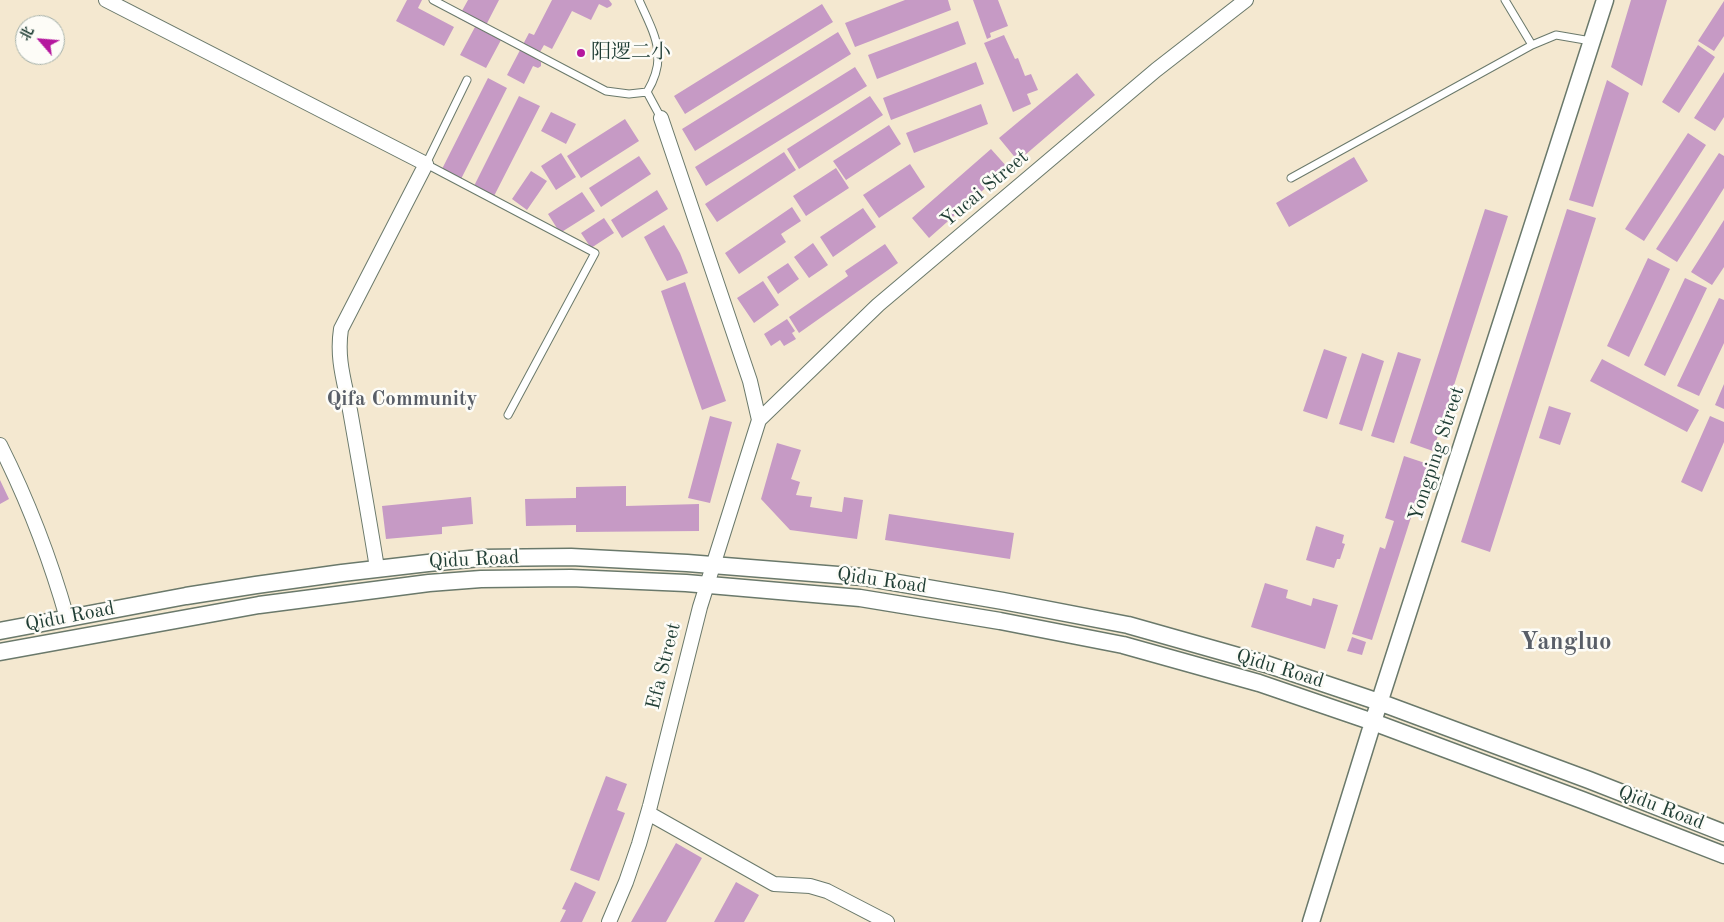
<!DOCTYPE html>
<html>
<head>
<meta charset="utf-8">
<style>
  body { margin:0 }
  #map { position:relative; width:1724px; height:922px; overflow:hidden; background:#f4e8d0; font-family:"Old Standard TT","Noto Serif SC",serif }
  canvas { display:block }
  .north { position:absolute; left:15px; top:15px; width:50px; height:50px; box-sizing:border-box; background:#fdfcf7; border:1px solid #a4b0a9; border-radius:50%; rotate:297deg; font-size:14px; font-weight:700; line-height:20px; text-align:center; color:#1f3d34 }
  .north::after { content:''; display:block; margin:auto; width:18px; height:22px; background:#b5179e; clip-path:polygon(50% 0,100% 100%,50% 72%,0 100%) }
</style>
</head>
<body>
<div id="map">
<canvas width="1724" height="922"></canvas>
<div class="north">北</div>
</div>
<script>
const ctx = document.querySelector('canvas').getContext('2d');
ctx.lineJoin = 'round';
function fill(path, color) { ctx.fillStyle = color; ctx.fill(path, 'evenodd'); }
function strokePath(path, color, width, dash) { ctx.strokeStyle = color; ctx.lineWidth = width; ctx.lineCap = dash ? 'butt' : 'round'; ctx.setLineDash(dash || []); ctx.stroke(path); }
function write(font, color, halo, rows, align = 'center') {
  ctx.font = font + ' "Old Standard TT","Noto Serif SC",serif'; ctx.lineWidth = 5; ctx.setLineDash([]); ctx.textBaseline = 'middle'; ctx.strokeStyle = halo; ctx.fillStyle = color; for (const [text, x, y, turn = 0] of rows) {
    ctx.save(); ctx.translate(x, y); ctx.rotate((+turn || 0) * Math.PI / 180); ctx.textAlign = isNaN(turn) ? turn : align; if (halo) ctx.strokeText(text, 0, 0); ctx.fillText(text, 0, 0); ctx.restore();
  }
}
fill(new Path2D(`
  M 407,0 L 422,0 L 418,8 L 454,27 L 444,46 L 396,21 Z
  M 468,0 L 499,0 L 483,31 L 501,40 L 486,68 L 460,55 L 475,27 L 458,18 Z
  M 552,0 L 609,0 L 612,4 L 611,6 L 607,8 L 599,4 L 591,20 L 572,11 L 552,49 L 544,45 L 536,59 L 541,62 L 541,66 L 538,68 L 533,66 L 524,84 L 507,75 L 529,33 L 534,35 Z
  M 905,0 L 948,0 L 951,10 L 855,47 L 845,23 Z
  M 973,0 L 998,0 L 1008,26 L 990,33 L 991,37 L 987,39 Z
  M 1631,0 L 1667,0 L 1642,86 L 1611,67 Z
  M 1724,1 L 1724,36 L 1714,51 L 1698,41 Z
  M 822,4 L 833,22 L 685,114 L 674,96 Z
  M 958,21 L 966,44 L 877,79 L 868,55 Z
  M 838,32 L 851,54 L 695,151 L 682,129 Z
  M 1004,35 L 1015,59 L 1018,58 L 1025,76 L 1031,74 L 1038,90 L 1027,94 L 1031,104 L 1013,112 L 984,43 Z
  M 1698,45 L 1715,57 L 1679,113 L 1662,102 Z
  M 976,62 L 984,84 L 891,120 L 883,98 Z
  M 855,67 L 867,86 L 706,186 L 695,167 Z
  M 1724,72 L 1724,117 L 1715,131 L 1694,118 Z
  M 1077,73 L 1095,95 L 1018,161 L 999,138 Z
  M 488,78 L 507,88 L 461,179 L 442,169 Z
  M 1607,80 L 1629,93 L 1593,207 L 1569,200 Z
  M 519,96 L 540,106 L 494,196 L 474,186 Z
  M 870,96 L 883,115 L 799,169 L 787,149 Z
  M 981,104 L 988,124 L 914,153 L 906,133 Z
  M 551,112 L 576,124 L 566,144 L 541,131 Z
  M 625,119 L 639,141 L 581,178 L 567,156 Z
  M 889,125 L 901,144 L 846,180 L 833,161 Z
  M 1688,133 L 1706,145 L 1644,241 L 1625,229 Z
  M 991,149 L 1008,168 L 929,238 L 912,218 Z
  M 784,152 L 796,170 L 717,222 L 705,204 Z
  M 561,153 L 576,177 L 556,190 L 541,166 Z
  M 1719,153 L 1724,156 L 1724,188 L 1677,262 L 1656,249 Z
  M 639,156 L 651,174 L 601,207 L 589,188 Z
  M 1354,157 L 1368,181 L 1289,227 L 1276,203 Z
  M 910,164 L 925,187 L 879,218 L 863,195 Z
  M 836,168 L 849,188 L 806,216 L 793,196 Z
  M 531,171 L 547,181 L 527,210 L 512,199 Z
  M 657,190 L 668,209 L 622,238 L 611,220 Z
  M 582,192 L 595,211 L 560,233 L 548,214 Z
  M 792,207 L 801,221 L 781,234 L 786,242 L 739,274 L 725,253 Z
  M 863,208 L 876,227 L 833,257 L 820,237 Z
  M 1485,209 L 1508,216 L 1433,451 L 1410,443 Z
  M 1567,209 L 1596,218 L 1490,552 L 1461,542 Z
  M 604,218 L 614,233 L 591,248 L 581,233 Z
  M 1724,220 L 1724,267 L 1712,285 L 1691,272 Z
  M 664,225 L 680,253 L 688,273 L 667,281 L 644,237 Z
  M 813,243 L 828,265 L 809,278 L 794,257 Z
  M 885,244 L 898,263 L 799,333 L 789,317 L 848,276 L 845,271 Z
  M 1648,258 L 1670,269 L 1629,357 L 1607,346 Z
  M 788,263 L 799,279 L 778,294 L 767,277 Z
  M 1685,278 L 1707,288 L 1665,376 L 1644,365 Z
  M 763,281 L 779,305 L 754,323 L 737,298 Z
  M 685,282 L 726,401 L 702,410 L 661,291 Z
  M 1719,298 L 1724,300 L 1724,343 L 1699,396 L 1677,386 Z
  M 787,319 L 795,331 L 792,333 L 796,339 L 784,346 L 780,340 L 771,346 L 764,334 Z
  M 1324,349 L 1347,357 L 1327,419 L 1303,411 Z
  M 1398,352 L 1421,359 L 1394,443 L 1371,436 Z
  M 1362,353 L 1384,361 L 1362,431 L 1339,424 Z
  M 1602,359 L 1699,410 L 1687,432 L 1590,381 Z
  M 1724,384 L 1724,409 L 1715,405 Z
  M 1549,406 L 1571,413 L 1560,445 L 1539,438 Z
  M 710,416 L 732,422 L 710,503 L 688,498 Z
  M 1710,416 L 1724,422 L 1724,442 L 1702,492 L 1681,482 Z
  M 777,443 L 801,450 L 791,479 L 800,482 L 796,495 L 812,497 L 810,507 L 842,512 L 844,497 L 863,500 L 857,539 L 790,530 L 761,499 Z
  M 1404,456 L 1428,464 L 1372,640 L 1352,634 L 1380,547 L 1385,549 L 1394,521 L 1385,518 Z
  M 0,480 L 9,499 L 0,504 Z
  M 626,486 L 626,506 L 699,504 L 699,531 L 576,532 L 576,525 L 526,526 L 525,499 L 576,498 L 576,487 Z
  M 471,497 L 473,524 L 442,527 L 442,534 L 386,539 L 382,506 Z
  M 889,514 L 1014,533 L 1010,559 L 885,540 Z
  M 1316,526 L 1344,535 L 1342,543 L 1345,544 L 1340,559 L 1337,559 L 1334,568 L 1306,560 Z
  M 1265,583 L 1288,590 L 1286,598 L 1311,606 L 1313,598 L 1338,605 L 1325,649 L 1251,627 Z
  M 1352,637 L 1366,642 L 1362,655 L 1347,651 Z
  M 606,776 L 627,784 L 617,810 L 625,813 L 599,881 L 570,870 Z
  M 676,843 L 702,858 L 666,922 L 631,922 Z
  M 575,882 L 596,892 L 582,922 L 560,922 L 566,910 L 562,909 Z
  M 736,882 L 759,895 L 744,922 L 714,922 Z`), '#c69ac5');
const service = new Path2D(`
  M 433,0 L 606,91 L 629,94 L 647,92 C 669,56 654,34 639,0
  M 1505,0 L 1532,45
  M 467,80 L 426,164 L 595,253 L 508,415
  M 647,92 L 661,118
  M 1291,178 L 1532,45 L 1556,35 L 1591,41`);
const minor = new Path2D(`
  M 106,0 L 426,164 L 341,329 C 336,361 346,386 351,416 C 360,467 369,518 377,568
  M 661,118 L 750,381 L 759,420
  M 0,445 C 28,501 50,558 67,618
  M 648,813 L 774,884 L 810,886 L 827,891 L 887,922
  M 609,922 L 626,882 L 639,844 L 650,806 L 700,607 L 759,420 L 878,305 L 1156,70 L 1246,0`);
const tertiary = new Path2D(`
  M 0,631 L 186,596 L 256,585 L 342,573 L 428,563 L 480,558 L 571,557 L 687,563 L 863,577 L 1003,601 L 1128,625 L 1266,664 L 1379,702 L 1589,780 L 1724,833
  M 0,652 L 259,605 L 429,583 L 481,579 L 571,578 L 686,583 L 860,598 L 1000,621 L 1123,645 L 1259,683 L 1373,722 L 1582,800 L 1724,855
  M 1311,922 L 1373,722 L 1605,0`);
strokePath(service, '#6a796b', 9);
strokePath(minor, '#6a796b', 16);
strokePath(tertiary, '#6a796b', 19);
strokePath(service, '#fff', 7);
strokePath(minor, '#fff', 14);
strokePath(tertiary, '#fff', 16);
for (const [x, y, r, color] of [
  [581,53,5,"#b5179e"]
]) { const dot = new Path2D(); dot.arc(x, y, r, 0, 2 * Math.PI); ctx.fillStyle = color; ctx.fill(dot); strokePath(dot, '#fdfcf7', 2); }
write('20px', '#1f3d34', '#fdfcf7', [
  ["阳逻二小",591,53]
], 'left');
write('20px', '#1f3d34', '#fdfcf7', [
  ["Yucai Street",985,189,-40],
  ["Yongping Street",1437,454,-72],
  ["Qidu Road",474,560,-3],
  ["Qidu Road",882,581,8],
  ["Qidu Road",70,617,-11],
  ["Efa Street",664,666,-76],
  ["Qidu Road",1280,669,17],
  ["Qidu Road",1661,808,21]
]);
write('bold 21px', '#595e67', '#fdfcf7', [
  ["Qifa Community",402,399]
]);
write('bold 25px', '#595e67', '#fdfcf7', [
  ["Yangluo",1566,642]
]);
</script>
</body>
</html>
